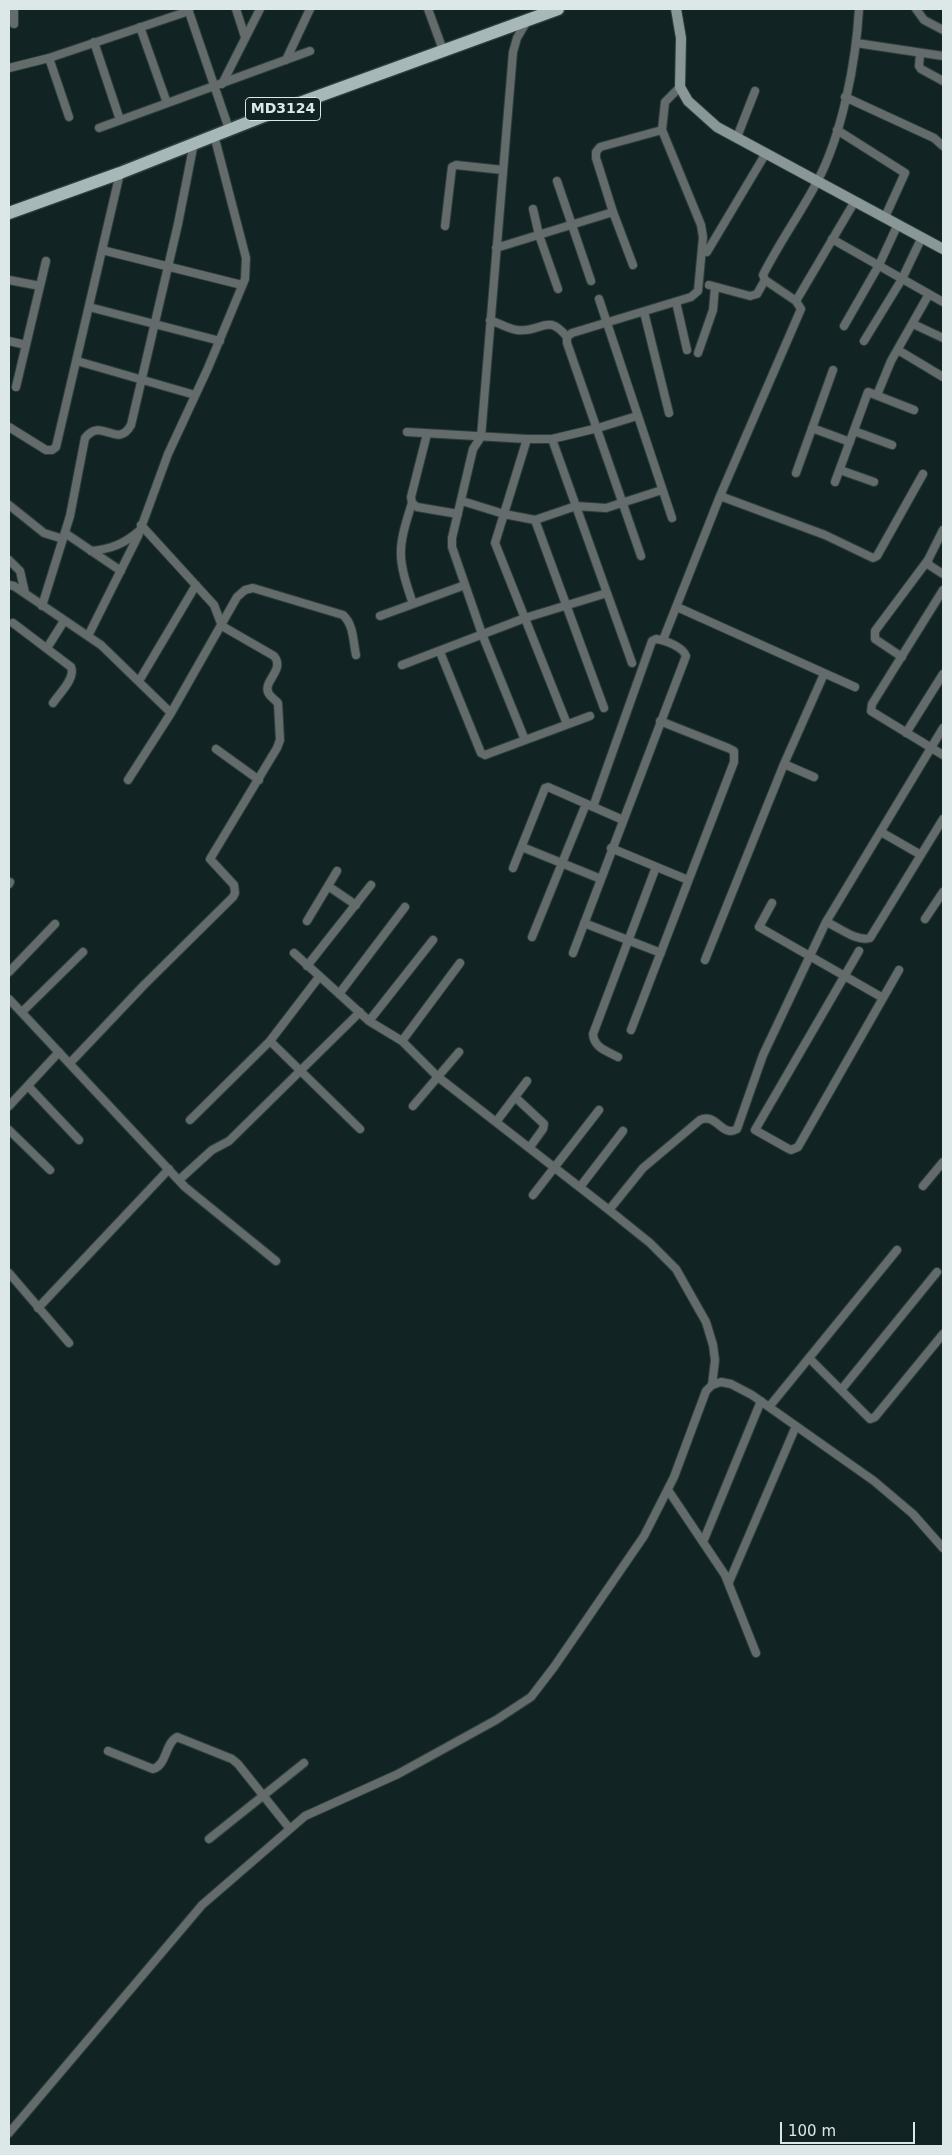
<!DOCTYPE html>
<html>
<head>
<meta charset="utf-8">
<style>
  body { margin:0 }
  #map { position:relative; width:952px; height:2155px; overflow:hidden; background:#112423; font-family:"DejaVu Sans",sans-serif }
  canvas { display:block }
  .frame { position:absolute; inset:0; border:10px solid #dce8e7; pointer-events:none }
  .scale { position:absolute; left:780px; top:2122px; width:135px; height:22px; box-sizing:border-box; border:2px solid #dce8e7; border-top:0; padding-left:6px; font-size:15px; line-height:18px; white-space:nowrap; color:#dce8e7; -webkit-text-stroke:4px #112423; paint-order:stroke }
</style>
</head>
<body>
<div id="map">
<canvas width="952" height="2155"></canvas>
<div class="frame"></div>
<div class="scale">100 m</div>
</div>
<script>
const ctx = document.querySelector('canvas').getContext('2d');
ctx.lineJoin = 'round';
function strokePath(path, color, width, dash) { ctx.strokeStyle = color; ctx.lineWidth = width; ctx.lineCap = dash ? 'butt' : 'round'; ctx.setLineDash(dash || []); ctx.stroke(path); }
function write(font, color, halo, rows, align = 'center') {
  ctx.font = font + ' "DejaVu Sans",sans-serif'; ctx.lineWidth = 4; ctx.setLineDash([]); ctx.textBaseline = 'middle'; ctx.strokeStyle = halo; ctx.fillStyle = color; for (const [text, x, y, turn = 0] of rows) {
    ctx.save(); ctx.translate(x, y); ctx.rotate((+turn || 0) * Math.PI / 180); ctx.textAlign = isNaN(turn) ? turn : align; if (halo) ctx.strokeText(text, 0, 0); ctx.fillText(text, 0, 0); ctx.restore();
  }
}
const street = new Path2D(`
  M 188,9 L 229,129
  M 236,9 L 245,37
  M 428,9 L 443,50
  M 916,9 L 924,20 L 943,30
  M 14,24 L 14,9
  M 140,27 L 167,103
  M 94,42 L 120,120
  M 856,43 L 943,56
  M 920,54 L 919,66 L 921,69 L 943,81
  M 49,58 L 69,117
  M 286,60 L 310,9
  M 9,68 L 49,58 L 189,11
  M 222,84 L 260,9
  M 845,97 L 934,138 L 943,146
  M 99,128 L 310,51
  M 837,130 L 905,173 L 885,217
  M 737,137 L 755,91
  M 557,181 L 591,281
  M 533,209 L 539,235 L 558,289
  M 445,226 L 452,167 L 456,165 L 503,170
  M 832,239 L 943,302
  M 496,248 L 613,212
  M 102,250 L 242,285
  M 707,252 L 766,153
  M 633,265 L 613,212 L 596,158 L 596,152 L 600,147 L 662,130
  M 9,280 L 40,286
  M 709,285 L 750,296 L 757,294 L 765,280
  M 599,299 L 672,518
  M 796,301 L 855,201
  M 676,302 L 687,350
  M 89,307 L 220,341
  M 644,312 L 669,413
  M 490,320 C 499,323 508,329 517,330 C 542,333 547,312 567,337
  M 913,324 L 943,338
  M 844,326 L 879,265 L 898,224
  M 9,341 L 26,345
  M 864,341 L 902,279 L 922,237
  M 898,350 L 943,377
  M 698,353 L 713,310 L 715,287
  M 77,361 L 195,395
  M 16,387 L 46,261
  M 877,395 L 891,361 L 929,294
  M 9,427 L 46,450 L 52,450 L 56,447 L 120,173
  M 812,428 L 850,442
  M 854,431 L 892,445
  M 407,432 L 527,439 L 552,439 L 598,428 L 637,416
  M 427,434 L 411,497 L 412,503 L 417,507 L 458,514
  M 527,439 L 495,543 L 567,724
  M 552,439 L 632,663
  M 840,470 L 874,482
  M 796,473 L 833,370
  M 835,482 L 868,392 L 914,410
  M 720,496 L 825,535 L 873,558 L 877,556 L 923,474
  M 462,501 L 504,514 L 535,520 L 604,708
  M 412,503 C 397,550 397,557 413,604
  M 9,505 L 44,533 L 63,539
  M 535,520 L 576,506 L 606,508 L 662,490
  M 943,530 L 928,560 L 929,565 L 943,574
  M 65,533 L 121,571
  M 91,551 C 111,549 124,544 139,531
  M 641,556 L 567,343 L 567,337 L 572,333 L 691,297 L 698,291 L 703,237 L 701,225 L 662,130 L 665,102 L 680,87
  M 9,560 L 20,571 L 25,593
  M 9,585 L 14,586 L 101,645 L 171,713
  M 943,590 L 872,704 L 871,711 L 943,755
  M 42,606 L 70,516 L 85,438 C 102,416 117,450 131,425 L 178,224 L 194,143
  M 677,607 L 855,687
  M 380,616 L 465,585
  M 13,623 L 71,667 C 76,678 59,694 53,703
  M 88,636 L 138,536 L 168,454 L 208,368 L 245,279 L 246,258 L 214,135
  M 663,640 L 720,496 L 801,309 L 796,301 L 765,280 L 763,275 C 779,243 800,214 817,182 C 842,135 856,62 859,9
  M 47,648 L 64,621
  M 440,652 L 481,753 L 485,755 L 590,716
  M 902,657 L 875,639 L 875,631 L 928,560
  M 402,665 L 525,618 L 607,593
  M 139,681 L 196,585
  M 906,733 L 943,674
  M 525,740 L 482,634 L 452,547 L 452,538 L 473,449 L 481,437 L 513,52 L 517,38 L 527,21
  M 216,749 L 259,780
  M 784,764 L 814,777
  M 128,780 L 171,713 L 237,597 L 245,590 L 253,588 L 343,615 C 354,625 353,642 356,655
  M 881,832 L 921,855
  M 522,847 L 601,879
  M 611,848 L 688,880
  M 513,868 L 545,788 L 548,787 L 623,820
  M 9,884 L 10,882
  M 328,886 L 356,905
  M 772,903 L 759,927 L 883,998
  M 925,919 L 943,892
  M 307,921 L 337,871
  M 826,922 C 839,927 856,942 870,938 L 943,819
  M 584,923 L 661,953
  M 532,937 L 586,804
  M 859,951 L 755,1130 L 787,1148 L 791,1150 L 798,1147 L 899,970
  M 294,953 L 369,1021 L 402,1041 L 438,1077 L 609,1210 L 650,1243 L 676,1269 L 706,1322 L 713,1345 L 715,1360 L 712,1385
  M 573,953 L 686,656 C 683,647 665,640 656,639 L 652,641 L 593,807
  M 705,960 L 784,764 L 824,674
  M 307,966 L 371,885
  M 9,972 L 55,924
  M 339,994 L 405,907
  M 9,999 L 185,1187 L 276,1261
  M 22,1012 L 83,952
  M 369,1021 L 433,940
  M 631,1030 L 734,762 L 734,751 L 728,748 L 660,721
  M 270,1041 L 360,1129
  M 402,1041 L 460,963
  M 618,1057 C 607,1051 594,1048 593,1034 L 656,867
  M 70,1063 L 144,985 L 233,897 L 235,893 L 234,885 L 210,859 L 277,748 L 280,740 L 278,703 C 275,700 271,697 269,694 C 261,682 286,670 274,656 L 222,626 L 214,605 L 141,525
  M 28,1086 L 79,1140
  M 515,1097 L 544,1124 L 543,1129 L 530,1147
  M 9,1106 L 59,1052
  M 413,1106 L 459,1052
  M 190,1120 L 270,1041 L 319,977
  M 496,1122 L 527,1081
  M 9,1130 L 50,1170
  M 179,1180 L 212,1150 L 229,1141 L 360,1012
  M 923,1186 L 943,1162
  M 580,1187 L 623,1131
  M 533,1195 L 599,1110
  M 609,1210 L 643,1168 L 700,1120 C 716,1112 722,1138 737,1129 L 763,1055 L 826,922 L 943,728
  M 9,1273 L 69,1343
  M 38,1308 L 169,1169
  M 809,1358 L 870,1419 L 875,1417 L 943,1334
  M 841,1390 L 937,1272
  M 769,1407 L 897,1250
  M 668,1490 L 725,1575 L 756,1653
  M 703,1542 L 761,1401
  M 729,1582 L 796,1426
  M 108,1751 L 153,1769 C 167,1765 165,1743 177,1737 L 232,1759 L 238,1764 L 290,1829
  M 209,1839 L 304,1763
  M 9,2133 L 202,1905 L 305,1816 L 398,1774 L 496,1720 L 531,1697 L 554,1667 L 644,1536 L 674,1477 L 706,1391 L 712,1385 L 721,1382 L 731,1384 L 752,1395 L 874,1481 L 913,1514 L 943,1548`);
const secondary = new Path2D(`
  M 676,9 L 681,38 L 680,87 L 688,101 L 717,127 L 943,249`);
const primary = new Path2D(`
  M 9,213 L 120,173 L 264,116 L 558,9`);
strokePath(street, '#2d3f3e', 10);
strokePath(secondary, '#2d3f3e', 12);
strokePath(primary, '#2d3f3e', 15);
strokePath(street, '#636c6b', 8);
strokePath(secondary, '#899896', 10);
strokePath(primary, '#a6b9b8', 12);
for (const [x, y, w] of [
  [283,109,75]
]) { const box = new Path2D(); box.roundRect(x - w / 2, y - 11.5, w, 23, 4); ctx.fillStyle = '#112423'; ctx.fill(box); strokePath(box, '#dce8e7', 1); }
write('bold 14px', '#dce8e7', null, [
  ["MD3124",283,109]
]);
</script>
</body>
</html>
